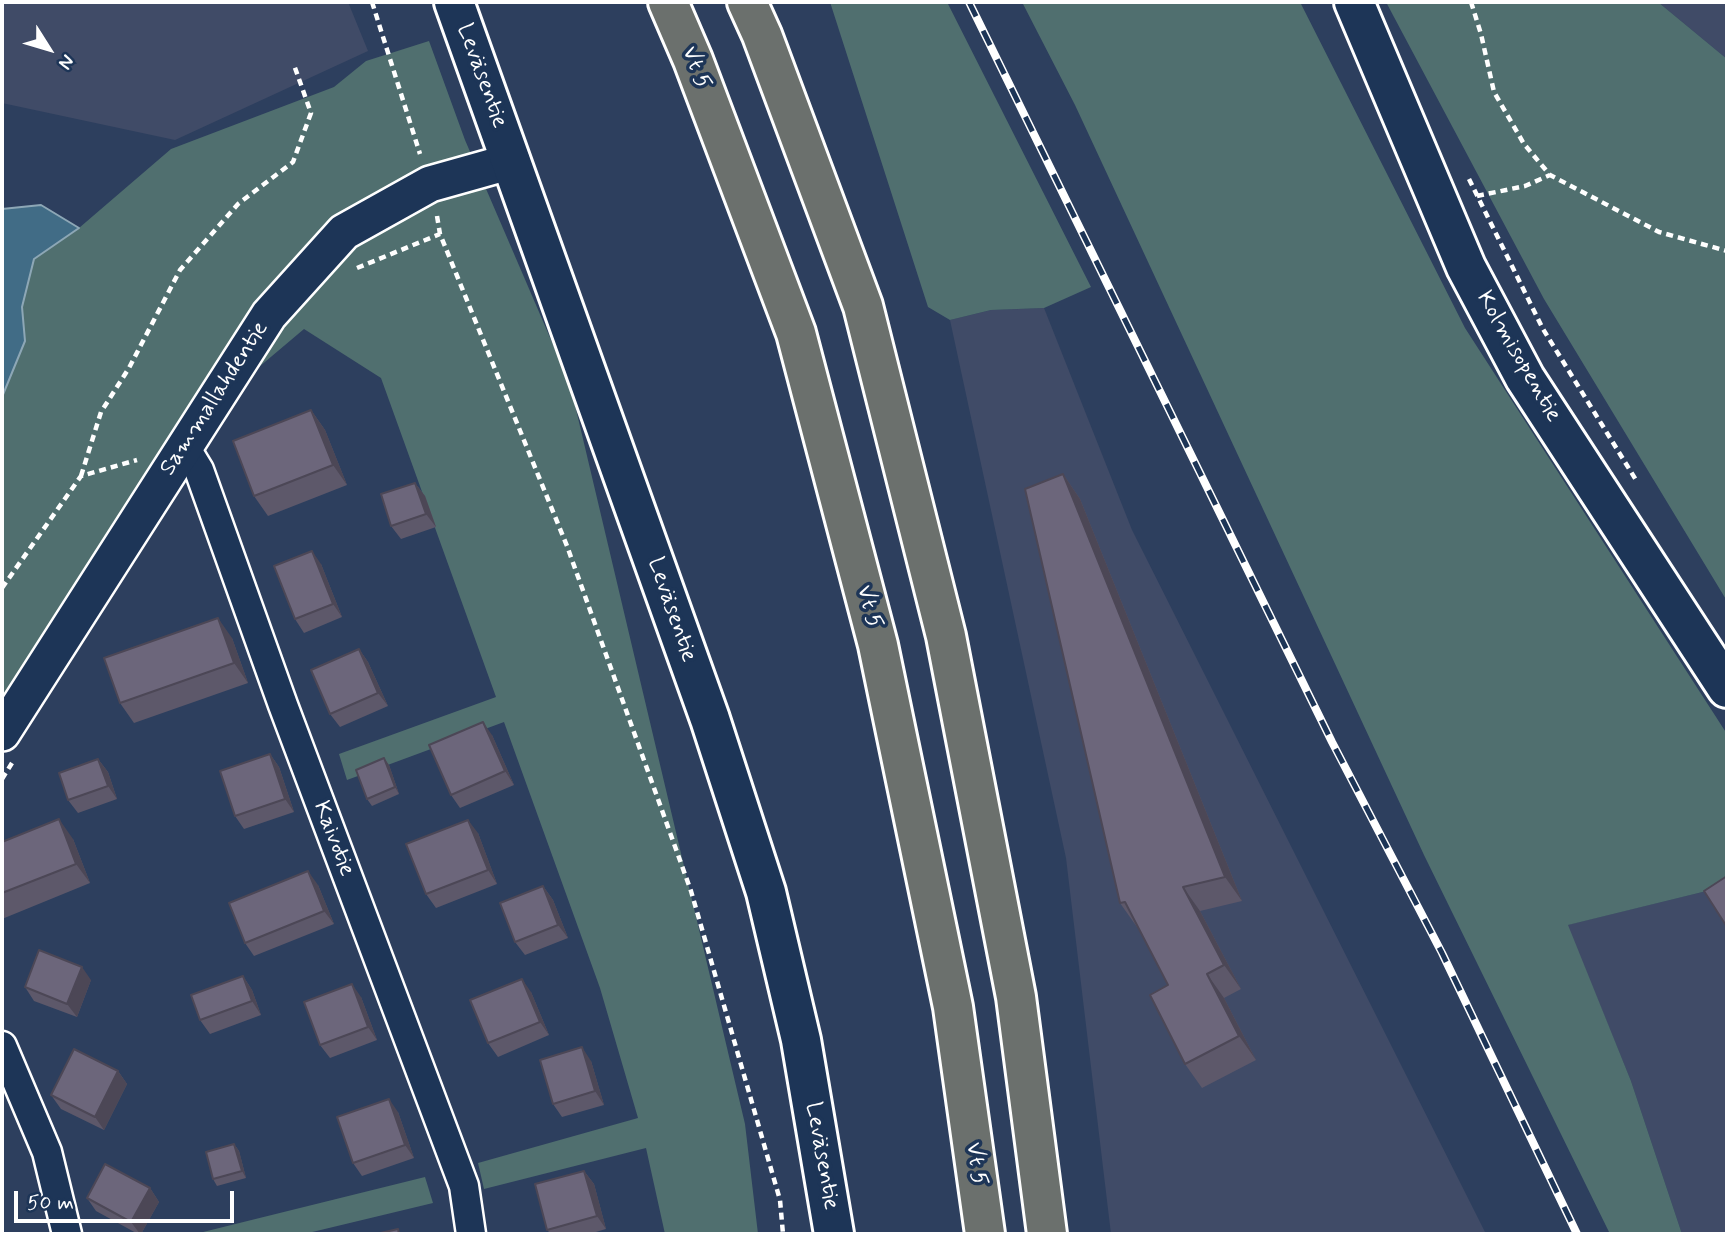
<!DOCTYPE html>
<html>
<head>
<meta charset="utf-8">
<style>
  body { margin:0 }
  #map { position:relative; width:1729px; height:1236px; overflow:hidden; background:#2d3f5e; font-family:Mynerve,sans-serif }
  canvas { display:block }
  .frame { position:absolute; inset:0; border:4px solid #fff; pointer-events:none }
  .north { position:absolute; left:14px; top:14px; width:70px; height:70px; -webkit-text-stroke:5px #1d3557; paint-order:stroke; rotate:127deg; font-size:19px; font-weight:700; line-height:28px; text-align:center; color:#fff }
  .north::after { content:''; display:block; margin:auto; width:24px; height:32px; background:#fff; clip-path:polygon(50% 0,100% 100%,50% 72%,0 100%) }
  .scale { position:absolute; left:14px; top:1191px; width:220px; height:32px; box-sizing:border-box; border:4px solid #fff; border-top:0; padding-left:9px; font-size:21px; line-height:24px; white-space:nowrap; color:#fff; -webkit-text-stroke:5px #1d3557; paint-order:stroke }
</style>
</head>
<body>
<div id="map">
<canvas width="1729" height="1236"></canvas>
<div class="frame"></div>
<div class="north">N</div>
<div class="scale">50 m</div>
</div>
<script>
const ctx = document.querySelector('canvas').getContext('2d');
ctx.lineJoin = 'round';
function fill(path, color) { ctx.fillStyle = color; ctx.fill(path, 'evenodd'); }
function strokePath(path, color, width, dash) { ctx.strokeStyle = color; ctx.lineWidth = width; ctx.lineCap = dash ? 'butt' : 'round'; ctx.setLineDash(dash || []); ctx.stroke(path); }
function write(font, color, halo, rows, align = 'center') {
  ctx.font = font + ' Mynerve,sans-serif'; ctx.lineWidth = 7; ctx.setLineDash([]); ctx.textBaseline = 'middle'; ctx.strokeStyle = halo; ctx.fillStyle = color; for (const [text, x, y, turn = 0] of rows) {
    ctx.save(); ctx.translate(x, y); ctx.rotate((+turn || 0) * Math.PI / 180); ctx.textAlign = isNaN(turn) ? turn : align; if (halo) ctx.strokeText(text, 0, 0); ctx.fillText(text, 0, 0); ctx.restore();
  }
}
fill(new Path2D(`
  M 2,2 L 348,2 L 368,51 L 175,140 L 2,103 Z
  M 1658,2 L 1727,2 L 1727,59 Z
  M 1044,308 L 1132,530 L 1486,1234 L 1111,1234 L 1066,858 L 950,320 L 991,310 Z
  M 1727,886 L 1727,1234 L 1682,1234 L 1631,1081 L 1567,925 Z`), '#404b67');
fill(new Path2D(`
  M 830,2 L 947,2 L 1091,287 L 1044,308 L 991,310 L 950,320 L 928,307 Z
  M 1022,2 L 1300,2 L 1465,328 L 1727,734 L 1727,886 L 1568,925 L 1631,1081 L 1682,1234 L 1610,1234 L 1424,855 L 1075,105 Z
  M 1386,2 L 1658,2 L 1727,59 L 1727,601 L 1544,299 Z
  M 429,41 L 465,140 L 570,384 L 745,1124 L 758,1234 L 665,1234 L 646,1148 L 484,1189 L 478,1163 L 638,1118 L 600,988 L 504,722 L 347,780 L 339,754 L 496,697 L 381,378 L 304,329 L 169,443 L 2,715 L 2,397 L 25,341 L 22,307 L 34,259 L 79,228 L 171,149 L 334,87 L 366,61 Z
  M 425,1177 L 433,1203 L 304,1234 L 195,1234 Z`), '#506f6f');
const water = new Path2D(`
  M 41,205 L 79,228 L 34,259 L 22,307 L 25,341 L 2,397 L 2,209 Z`);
fill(water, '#416c86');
strokePath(water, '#8da7b6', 2);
const minor = new Path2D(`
  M 185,447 L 199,470 L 283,705 L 464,1186 L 471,1234
  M 2,1046 L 47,1152 L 67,1234`);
const tertiary = new Path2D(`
  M 2,733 L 269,315 L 344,232 L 430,184 L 512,161`);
const secondary = new Path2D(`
  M 454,2 L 710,719 L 766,892 L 801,1040 L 834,1234
  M 1354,2 L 1466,267 L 1525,378 L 1727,688`);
const motorway = new Path2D(`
  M 668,2 L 693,60 L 796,333 L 878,645 L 953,1007 L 985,1234
  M 747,2 L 762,35 L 863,306 L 946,636 L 1016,997 L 1047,1234`);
strokePath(minor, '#fff', 33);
strokePath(tertiary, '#fff', 40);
strokePath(secondary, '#fff', 44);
strokePath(motorway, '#fff', 44);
strokePath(new Path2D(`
  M 372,2 L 420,154
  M 1471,2 L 1481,34 L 1494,92 L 1524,144 L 1550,175 L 1659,232 L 1727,251
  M 1469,179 L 1543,329 L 1636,480
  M 1477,196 L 1525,186 L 1550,175
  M 437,216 L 440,234 L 567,546 L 691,891 L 780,1200 L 783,1234
  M 357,268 L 440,234
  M 81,476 L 101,412 L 129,368 L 180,270 L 238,204 L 293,162 L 311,113 L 294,65
  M 2,588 L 81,476 L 137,460
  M 2,779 L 12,763`), '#fff', 4.5, [7, 5]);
strokePath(minor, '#1d3557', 28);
strokePath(tertiary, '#1d3557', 35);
strokePath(secondary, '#1d3557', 38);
strokePath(motorway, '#6b706d', 38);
const rail = new Path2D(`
  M 969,2 L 1332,742 L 1442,953 L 1577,1234`);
strokePath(rail, '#fff', 8);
strokePath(rail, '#1d3557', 5, [16]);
fill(new Path2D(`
  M 311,410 L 325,430 L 347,485 L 268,516 L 254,496 Z
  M 1063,474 L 1080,499 L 1242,901 L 1200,911 L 1241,989 L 1224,998 L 1256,1060 L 1202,1088 L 1185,1064 L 1168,985 L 1138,927 L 1137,927 L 1120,903 Z
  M 415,483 L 425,496 L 436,527 L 401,539 L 391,526 Z
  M 321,564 L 342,617 L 304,633 L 295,619 Z
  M 232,638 L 248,683 L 134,723 L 120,703 Z
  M 359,649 L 368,662 L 388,706 L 340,727 L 330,714 Z
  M 492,735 L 514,785 L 460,808 L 451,795 Z
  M 270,754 L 279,767 L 294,812 L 244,829 L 235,816 Z
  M 384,758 L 389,765 L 399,794 L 372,806 L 367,799 Z
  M 98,759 L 108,772 L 117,799 L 78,813 L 68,800 Z
  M 478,833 L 497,884 L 436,908 L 426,894 Z
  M 73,839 L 90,883 L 2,919 L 2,842 Z
  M 318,885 L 334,924 L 254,956 L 245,943 Z
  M 543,886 L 553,900 L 568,938 L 525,955 L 515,942 Z
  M 243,976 L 252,990 L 261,1015 L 210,1034 L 200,1020 Z
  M 91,980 L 77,1017 L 34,1001 L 25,987 Z
  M 531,992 L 549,1035 L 498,1057 L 488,1043 Z
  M 361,997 L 377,1040 L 330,1058 L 320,1045 Z
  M 591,1061 L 604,1105 L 562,1117 L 553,1104 Z
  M 118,1071 L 127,1084 L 104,1130 L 61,1109 L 51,1095 Z
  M 398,1112 L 414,1158 L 362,1176 L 353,1163 Z
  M 234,1144 L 239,1151 L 246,1178 L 217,1186 L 213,1179 Z
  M 584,1171 L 594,1184 L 606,1229 L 589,1234 L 551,1234 L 547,1230 Z
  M 150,1188 L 159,1202 L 141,1234 L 138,1234 L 96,1211 L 87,1198 Z`), '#5d586a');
fill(new Path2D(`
  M 311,410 L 325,430 L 347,485 L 333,465 Z
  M 1063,474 L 1080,499 L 1242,901 L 1225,877 Z
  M 415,483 L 425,496 L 436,527 L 426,514 Z
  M 312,551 L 321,564 L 342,617 L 333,604 Z
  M 218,618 L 232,638 L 248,683 L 234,663 Z
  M 359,649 L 368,662 L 388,706 L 378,693 Z
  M 483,722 L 492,735 L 514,785 L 505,771 Z
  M 270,754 L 279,767 L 294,812 L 285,799 Z
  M 384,758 L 389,765 L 399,794 L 395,787 Z
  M 98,759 L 108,772 L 117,799 L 108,786 Z
  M 59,819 L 73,839 L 90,883 L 76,864 Z
  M 468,820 L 478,833 L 497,884 L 488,870 Z
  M 308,871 L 318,885 L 334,924 L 324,911 Z
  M 543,886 L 553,900 L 568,938 L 558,925 Z
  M 1183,887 L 1200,911 L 1241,989 L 1224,965 Z
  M 82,967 L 91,980 L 77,1017 L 67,1004 Z
  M 1207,974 L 1224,998 L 1256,1060 L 1239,1036 Z
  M 243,976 L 252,990 L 261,1015 L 252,1001 Z
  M 522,979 L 531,992 L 549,1035 L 540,1022 Z
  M 352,984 L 361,997 L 377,1040 L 368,1027 Z
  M 582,1047 L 591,1061 L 604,1105 L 595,1091 Z
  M 118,1071 L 127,1084 L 104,1130 L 95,1117 Z
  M 389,1099 L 398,1112 L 414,1158 L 405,1145 Z
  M 234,1144 L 239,1151 L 246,1178 L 242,1171 Z
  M 584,1171 L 594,1184 L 606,1229 L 597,1216 Z
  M 150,1188 L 159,1202 L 141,1234 L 140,1234 L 131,1222 Z`), '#4c4756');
const building = new Path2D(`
  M 311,410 L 333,465 L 254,496 L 233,441 Z
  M 1063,474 L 1225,877 L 1183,887 L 1224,965 L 1207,974 L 1239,1036 L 1185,1064 L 1150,995 L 1168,985 L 1125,902 L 1120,903 L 1025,489 Z
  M 415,483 L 426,514 L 391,526 L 381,494 Z
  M 312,551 L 333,604 L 295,619 L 274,566 Z
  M 218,618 L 234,663 L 120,703 L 104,658 Z
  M 359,649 L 378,693 L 330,714 L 311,670 Z
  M 483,722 L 505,771 L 451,795 L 429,745 Z
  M 270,754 L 285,799 L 235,816 L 220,771 Z
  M 384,758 L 395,787 L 367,799 L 356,770 Z
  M 98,759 L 108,786 L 68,800 L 59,773 Z
  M 59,819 L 76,864 L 2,893 L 2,842 Z
  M 468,820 L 488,870 L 426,894 L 406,844 Z
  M 308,871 L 324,911 L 245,943 L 229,903 Z
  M 1727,876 L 1727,927 L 1704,891 Z
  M 543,886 L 558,925 L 515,942 L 500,903 Z
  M 39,950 L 82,967 L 67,1004 L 25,987 Z
  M 243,976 L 252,1001 L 200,1020 L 191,995 Z
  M 522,979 L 540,1022 L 488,1043 L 470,1000 Z
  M 352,984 L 368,1027 L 320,1045 L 304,1002 Z
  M 582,1047 L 595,1091 L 553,1104 L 540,1060 Z
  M 74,1049 L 118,1071 L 95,1117 L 51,1095 Z
  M 389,1099 L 405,1145 L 353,1163 L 337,1117 Z
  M 234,1144 L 242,1171 L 213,1179 L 206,1152 Z
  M 105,1164 L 150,1188 L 131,1222 L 87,1198 Z
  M 584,1171 L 597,1216 L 547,1230 L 535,1184 Z
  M 398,1229 L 399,1234 L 376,1234 Z`);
fill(building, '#6c667b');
strokePath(building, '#4c4756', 2);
write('23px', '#fff', '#1d3557', [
  ["Vt 5",695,68,69],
  ["Leväsentie",481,76,70],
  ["Kolmisopentie",1518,357,60],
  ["Sammallahdentie",215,399,-57],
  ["Vt 5",868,607,75],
  ["Leväsentie",671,610,71],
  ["Kaivotie",333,839,69],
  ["Leväsentie",821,1156,80],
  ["Vt 5",975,1164,82]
]);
</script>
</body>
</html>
